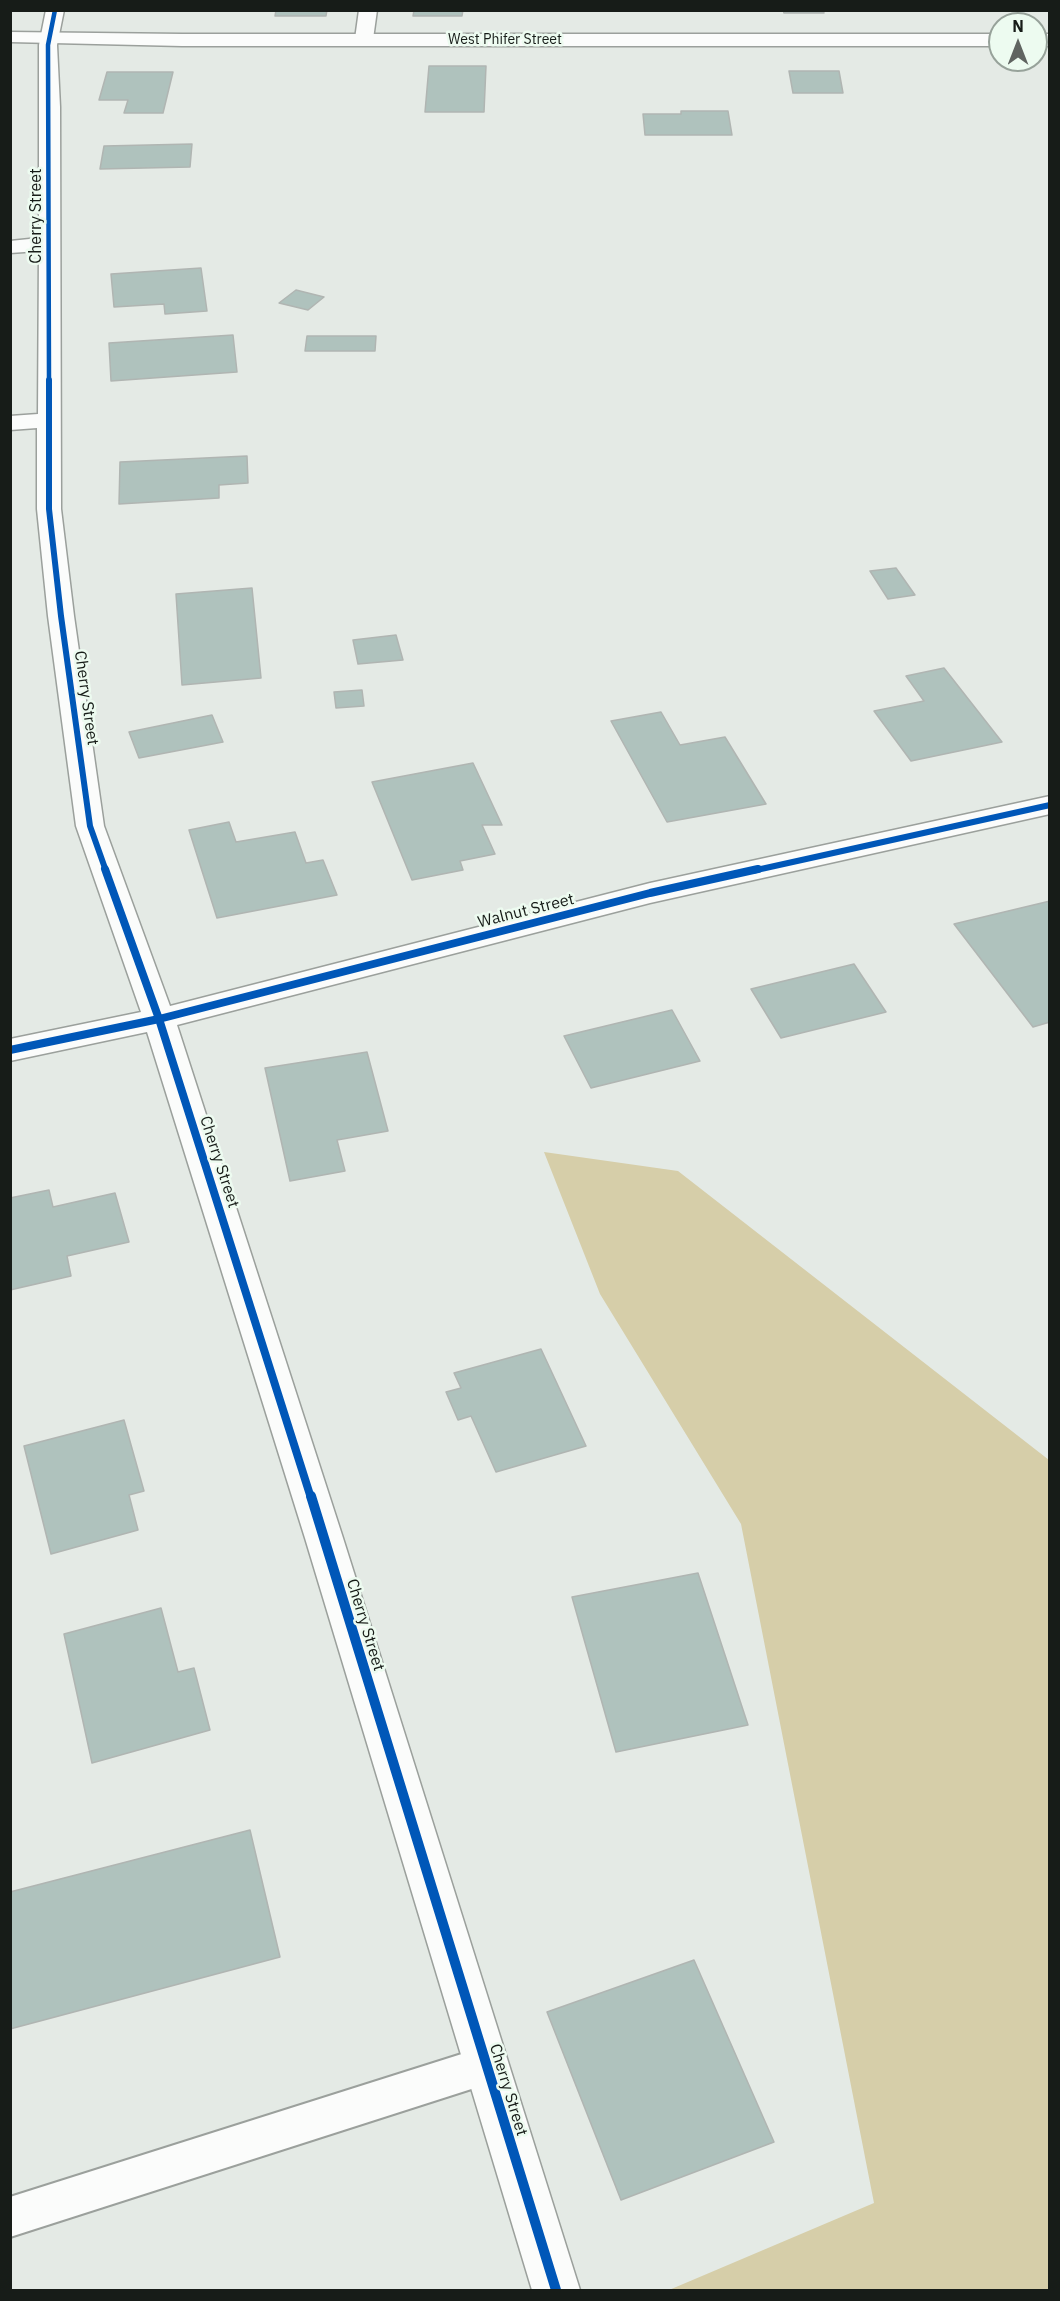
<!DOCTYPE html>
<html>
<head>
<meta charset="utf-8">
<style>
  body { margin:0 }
  #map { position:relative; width:1060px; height:2301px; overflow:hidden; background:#e4eae5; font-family:"IBM Plex Sans",sans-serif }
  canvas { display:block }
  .frame { position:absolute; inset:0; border:12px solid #171c18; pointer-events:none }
  .north { position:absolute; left:988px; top:12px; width:60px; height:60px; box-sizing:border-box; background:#edfbf0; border:2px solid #97a29a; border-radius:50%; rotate:0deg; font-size:16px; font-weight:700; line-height:24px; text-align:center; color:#171c18 }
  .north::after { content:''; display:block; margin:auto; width:21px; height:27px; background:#5f6460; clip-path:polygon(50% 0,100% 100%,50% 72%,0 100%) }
</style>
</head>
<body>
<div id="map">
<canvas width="1060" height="2301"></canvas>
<div class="frame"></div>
<div class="north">N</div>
</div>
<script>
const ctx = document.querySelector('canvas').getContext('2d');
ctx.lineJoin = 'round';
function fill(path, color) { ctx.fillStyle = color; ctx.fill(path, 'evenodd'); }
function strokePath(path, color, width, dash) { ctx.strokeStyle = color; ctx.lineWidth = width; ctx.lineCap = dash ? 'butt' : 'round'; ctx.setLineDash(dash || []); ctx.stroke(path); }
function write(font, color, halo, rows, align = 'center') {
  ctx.font = font + ' "IBM Plex Sans",sans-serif'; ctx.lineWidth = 5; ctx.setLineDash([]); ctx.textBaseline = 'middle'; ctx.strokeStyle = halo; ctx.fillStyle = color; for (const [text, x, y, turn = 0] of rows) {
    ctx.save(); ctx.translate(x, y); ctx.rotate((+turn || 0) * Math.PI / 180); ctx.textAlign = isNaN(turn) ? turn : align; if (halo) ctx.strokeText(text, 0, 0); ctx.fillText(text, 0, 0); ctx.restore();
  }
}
fill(new Path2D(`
  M 544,1152 L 678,1171 L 1049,1460 L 1049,2290 L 669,2290 L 874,2203 L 741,1524 L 600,1294 Z`), '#d6cea9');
const building = new Path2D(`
  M 276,10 L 327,10 L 326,16 L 275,16 Z
  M 414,10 L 463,10 L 462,16 L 413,16 Z
  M 783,10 L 823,10 L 824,13 L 784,13 Z
  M 429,66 L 486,66 L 484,112 L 425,112 Z
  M 789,71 L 839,71 L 843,93 L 793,93 Z
  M 107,72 L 173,72 L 163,113 L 124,113 L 128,100 L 99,100 Z
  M 681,111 L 728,111 L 732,135 L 645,135 L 643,114 L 681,114 Z
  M 192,144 L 190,167 L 100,169 L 104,146 Z
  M 201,268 L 207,311 L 165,314 L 164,304 L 114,307 L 111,274 Z
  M 296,290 L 324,297 L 308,310 L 279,303 Z
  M 233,335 L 237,372 L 111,381 L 109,343 Z
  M 307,336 L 376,336 L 375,351 L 305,351 Z
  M 247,456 L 248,483 L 219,485 L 219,498 L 119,504 L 120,462 Z
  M 896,568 L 915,595 L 888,599 L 870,571 Z
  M 252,588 L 261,678 L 182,685 L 176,594 Z
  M 396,635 L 403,660 L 358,664 L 353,640 Z
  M 944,668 L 1002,742 L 911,761 L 874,711 L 924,701 L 906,676 Z
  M 362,690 L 364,706 L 336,708 L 334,692 Z
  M 661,712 L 680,745 L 725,737 L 766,804 L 667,822 L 611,721 Z
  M 212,715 L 223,742 L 139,758 L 129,732 Z
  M 473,763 L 502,825 L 482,825 L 495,854 L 460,861 L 463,870 L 412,880 L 372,782 Z
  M 229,822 L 236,842 L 295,832 L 306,863 L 323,860 L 337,895 L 217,918 L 189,830 Z
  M 1050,901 L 1050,1022 L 1033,1027 L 954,924 Z
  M 854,964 L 886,1012 L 781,1038 L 751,989 Z
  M 672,1010 L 700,1061 L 591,1088 L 564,1036 Z
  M 367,1052 L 388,1131 L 337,1140 L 345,1171 L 290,1181 L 265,1068 Z
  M 49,1190 L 53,1207 L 115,1193 L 129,1242 L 67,1256 L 71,1276 L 10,1290 L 10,1198 Z
  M 541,1349 L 586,1446 L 496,1472 L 471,1416 L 458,1420 L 446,1392 L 461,1388 L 454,1373 Z
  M 124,1420 L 144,1491 L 129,1495 L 138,1530 L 51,1554 L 24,1446 Z
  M 698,1573 L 748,1725 L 616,1752 L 572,1597 Z
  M 161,1608 L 178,1672 L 194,1668 L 210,1730 L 92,1763 L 64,1634 Z
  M 250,1830 L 280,1957 L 10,2029 L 10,1892 Z
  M 694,1960 L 774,2142 L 621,2200 L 547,2012 Z`);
fill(building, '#afc2bd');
strokePath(building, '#b0b5b2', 1.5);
const service = new Path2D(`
  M 487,2046 L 501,2051 L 506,2065 L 501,2079 L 487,2084 L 10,2237 L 10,2197 Z`);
const minor = new Path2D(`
  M 46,10 L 64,10 L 57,45 L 60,107 L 61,509 L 74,616 L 104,826 L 170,1006 L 650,883 L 1050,796 L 1050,814 L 650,903 L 177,1025 L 343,1538 L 580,2290 L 532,2290 L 305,1538 L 147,1032 L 10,1061 L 10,1039 L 141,1012 L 76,826 L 48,616 L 37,509 L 37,428 L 10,430 L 10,416 L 38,414 L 39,251 L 10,253 L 10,241 L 39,238 L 39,45 Z
  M 359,10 L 377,10 L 373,39 L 370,43 L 358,43 L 355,39 Z`);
const tertiary = new Path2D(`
  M 10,32 L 182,34 L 1000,34 L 1000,46 L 182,46 L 10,42 Z
  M 1036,34 L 1050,34 L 1050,46 L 1036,46 Z`);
strokePath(service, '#9ba09c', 4);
strokePath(minor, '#9ba09c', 3);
strokePath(tertiary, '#9ba09c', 3);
fill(service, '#fbfcfb');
fill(minor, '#fbfcfb');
fill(tertiary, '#fbfcfb');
strokePath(new Path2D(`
  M 49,382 L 48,45 L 55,10`), '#0057b8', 4.5);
strokePath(new Path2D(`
  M 49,380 L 49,509 L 61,616 L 90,826 L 106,871
  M 752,871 L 1050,805`), '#0057b8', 6);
strokePath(new Path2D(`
  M 105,869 L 159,1019 L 311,1498
  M 10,1050 L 159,1019 L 650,893 L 758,869`), '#0057b8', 8);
strokePath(new Path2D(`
  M 311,1496 L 556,2290`), '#0057b8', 10);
write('14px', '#171c18', '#edfbf0', [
  ["West Phifer Street",505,40]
]);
write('16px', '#171c18', '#edfbf0', [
  ["Cherry Street",36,216,-90],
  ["Cherry Street",86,698,82],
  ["Walnut Street",526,911,-14],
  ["Cherry Street",219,1162,72],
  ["Cherry Street",365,1625,73],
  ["Cherry Street",508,2090,73]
]);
</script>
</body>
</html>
